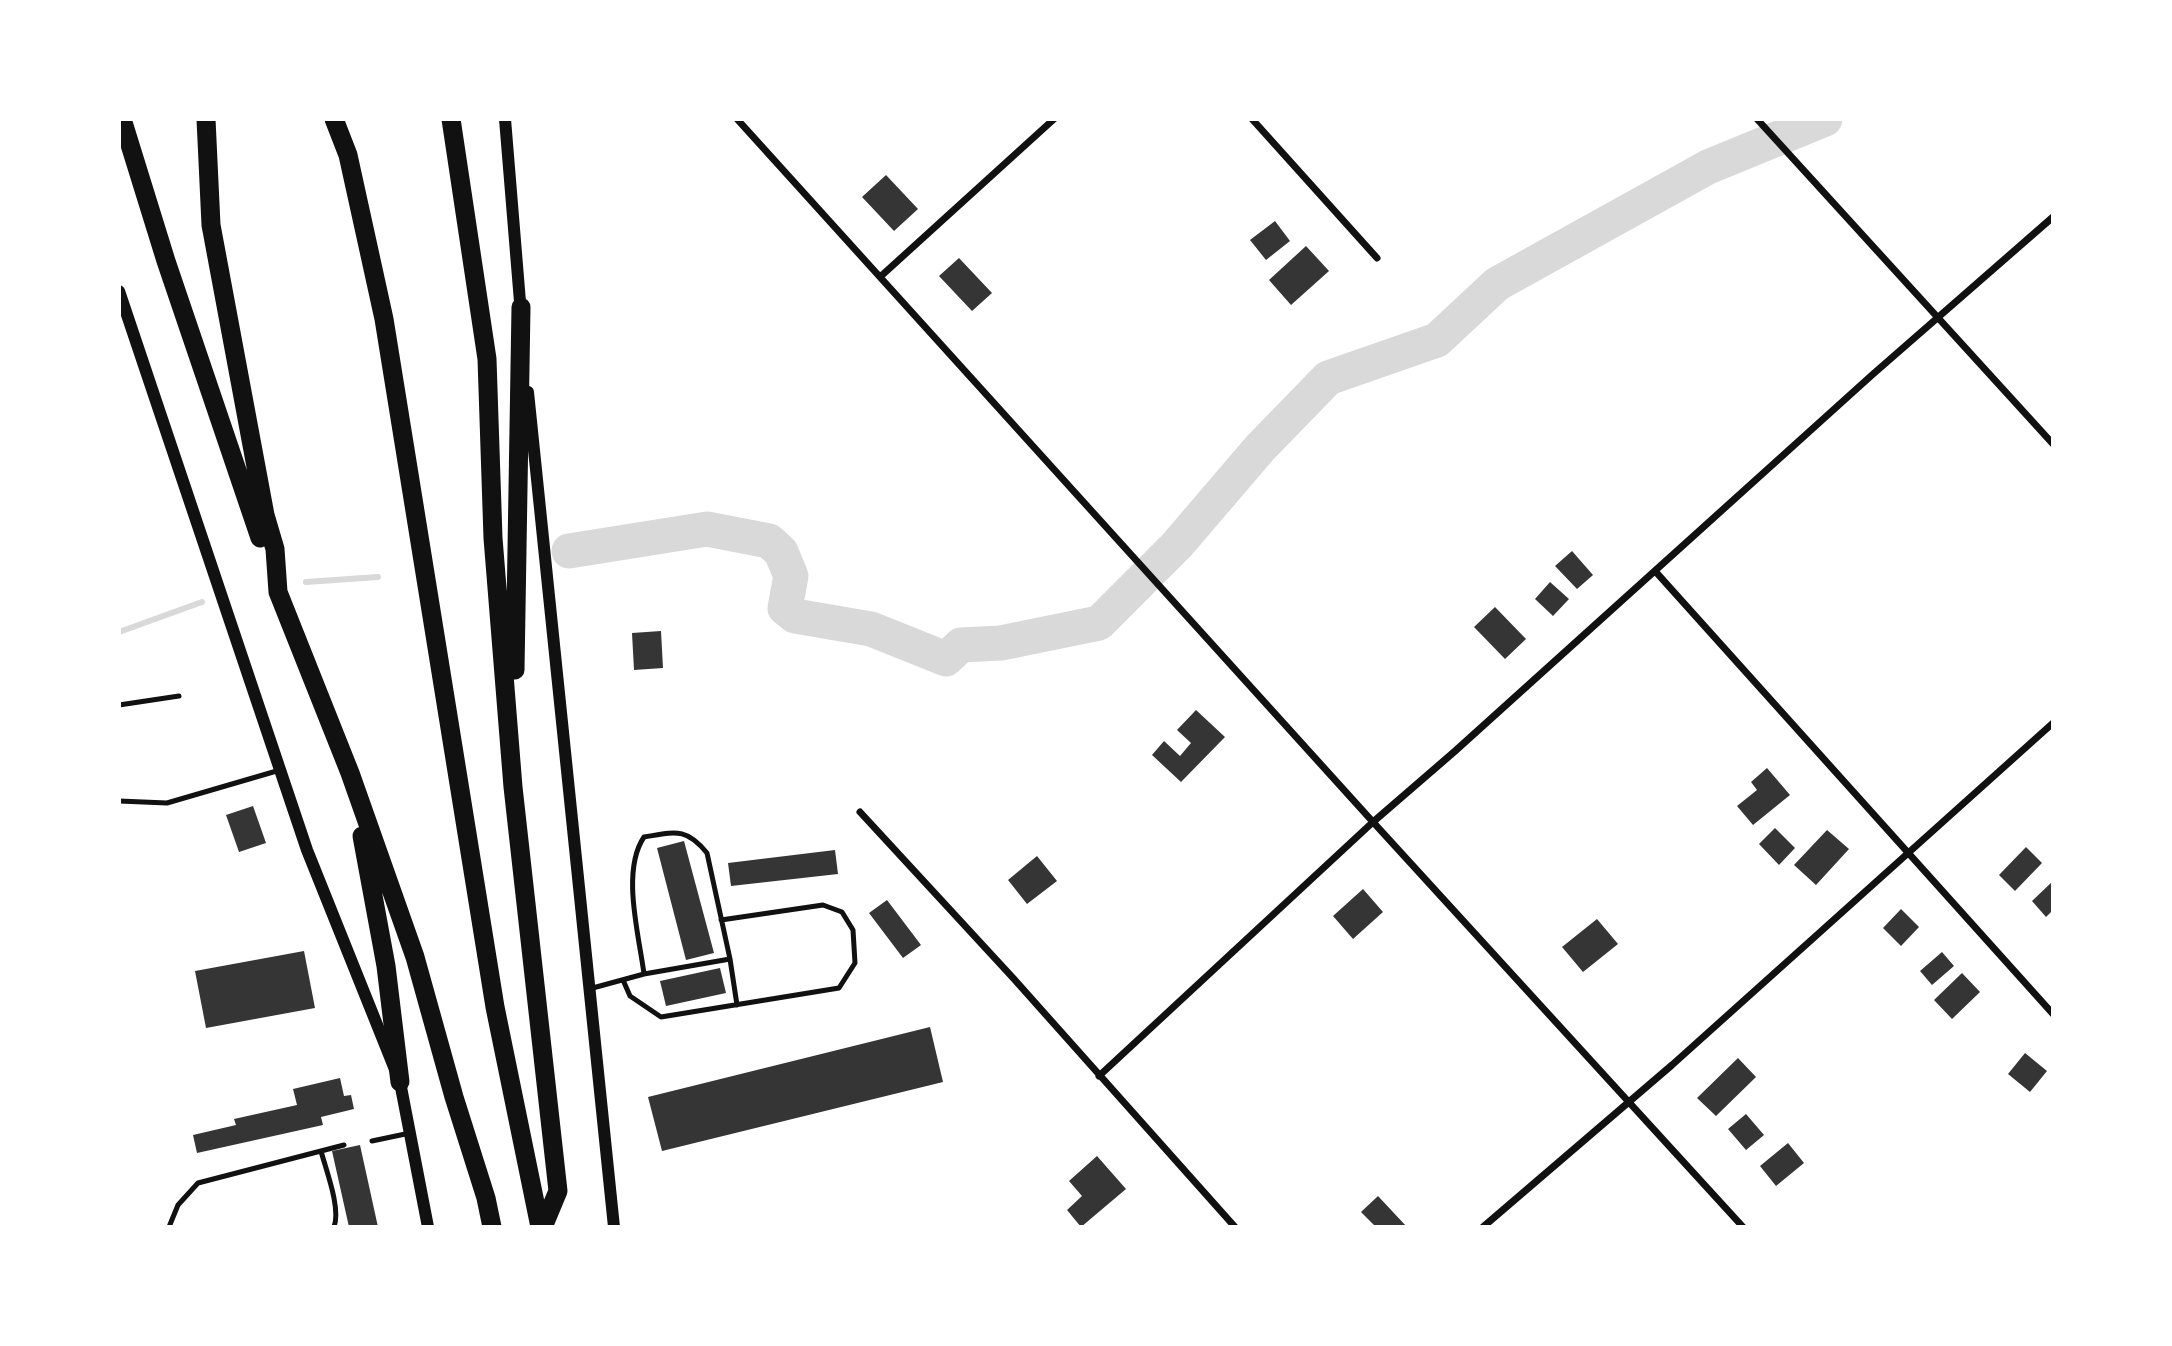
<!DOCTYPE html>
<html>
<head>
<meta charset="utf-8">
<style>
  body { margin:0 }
  #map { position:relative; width:2172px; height:1346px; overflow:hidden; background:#fff; font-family:"Varela Round",sans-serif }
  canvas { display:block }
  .frame { position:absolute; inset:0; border:121px solid #fff; pointer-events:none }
</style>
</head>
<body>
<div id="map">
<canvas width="2172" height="1346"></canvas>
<div class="frame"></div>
</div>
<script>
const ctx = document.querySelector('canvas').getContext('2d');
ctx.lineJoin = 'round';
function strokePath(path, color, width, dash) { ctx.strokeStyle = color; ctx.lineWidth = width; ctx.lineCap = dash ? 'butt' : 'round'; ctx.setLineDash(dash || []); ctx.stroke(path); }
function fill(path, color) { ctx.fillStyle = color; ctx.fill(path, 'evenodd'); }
strokePath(new Path2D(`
  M 306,582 L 378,577
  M 119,632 L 202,602`), '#d9d9d9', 6);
strokePath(new Path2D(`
  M 569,551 L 707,529 L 769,541 L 781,552 L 791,576 L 785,608 L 795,616 L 871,629 L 946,659 L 961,645 L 1001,643 L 1099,623 L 1177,545 L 1260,448 L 1328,378 L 1437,340 L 1497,284 L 1708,167 L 1825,119`), '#d9d9d9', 35);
fill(new Path2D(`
  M 886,175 L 918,209 L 894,231 L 862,197 Z
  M 1275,221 L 1290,241 L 1266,260 L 1250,240 Z
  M 1306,246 L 1329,271 L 1291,305 L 1269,280 Z
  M 959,258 L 992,293 L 972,311 L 939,276 Z
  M 1572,551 L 1593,575 L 1577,589 L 1555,566 Z
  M 1550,582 L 1569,599 L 1553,616 L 1535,599 Z
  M 1495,607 L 1526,639 L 1505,659 L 1474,627 Z
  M 661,631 L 663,668 L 634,670 L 632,633 Z
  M 1196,710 L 1225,737 L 1181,782 L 1152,755 L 1164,741 L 1180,756 L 1191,743 L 1177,730 Z
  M 1767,768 L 1790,795 L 1753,825 L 1737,806 L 1757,790 L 1751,782 Z
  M 253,806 L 266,843 L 239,852 L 226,815 Z
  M 1775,828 L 1795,848 L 1779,865 L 1759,844 Z
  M 1827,830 L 1849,849 L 1816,885 L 1794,865 Z
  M 684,841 L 714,953 L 686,960 L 657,848 Z
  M 2026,847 L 2042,863 L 2015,891 L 1999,875 Z
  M 835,850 L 838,874 L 731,886 L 728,863 Z
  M 1037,856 L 1057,881 L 1027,904 L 1008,880 Z
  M 2053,881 L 2053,910 L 2046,917 L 2032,901 Z
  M 1363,889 L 1383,912 L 1353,939 L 1333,916 Z
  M 887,900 L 921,945 L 903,958 L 869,913 Z
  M 1901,909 L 1919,927 L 1901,946 L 1883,928 Z
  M 1597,919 L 1618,944 L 1583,972 L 1562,947 Z
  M 304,951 L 315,1008 L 206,1028 L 195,971 Z
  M 1942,952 L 1954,966 L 1932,985 L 1920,971 Z
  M 720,968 L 726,993 L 666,1006 L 660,981 Z
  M 1962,973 L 1980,992 L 1952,1019 L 1934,1000 Z
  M 930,1027 L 943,1082 L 662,1151 L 648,1097 Z
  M 2025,1053 L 2047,1071 L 2030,1092 L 2008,1074 Z
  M 1738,1058 L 1756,1077 L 1716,1116 L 1697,1098 Z
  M 340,1078 L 344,1096 L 351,1095 L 354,1109 L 321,1117 L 323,1125 L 197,1153 L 193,1135 L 236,1125 L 234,1119 L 297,1105 L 293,1089 Z
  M 1746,1114 L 1764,1135 L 1746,1150 L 1728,1129 Z
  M 1788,1143 L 1804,1163 L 1776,1186 L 1760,1166 Z
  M 360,1145 L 378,1227 L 349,1227 L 332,1151 Z
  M 1097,1156 L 1126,1189 L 1081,1227 L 1067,1210 L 1082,1196 L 1069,1181 Z
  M 1378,1196 L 1407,1227 L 1376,1227 L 1361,1212 Z`), '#353535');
strokePath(new Path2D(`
  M 119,705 L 179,696
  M 119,801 L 167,803 L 280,770
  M 730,959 L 737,1005
  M 623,980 L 630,996 L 661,1017 L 839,988 L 855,963 L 853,930 L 842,912 L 823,905 L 721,920
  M 589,989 L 644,974 C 639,935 621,871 644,837 C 675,832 686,827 707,853 L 730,959 L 644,974
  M 372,1141 L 410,1133
  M 321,1151 C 326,1170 341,1208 334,1227
  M 169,1227 L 178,1205 L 198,1183 L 344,1145`), '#111', 5);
strokePath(new Path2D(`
  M 737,119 L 1373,822 L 1743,1227
  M 1252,119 L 1377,258
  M 1757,119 L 2053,444
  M 880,277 L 1054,119
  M 1655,571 L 2053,1014
  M 860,812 L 1014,979 L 1235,1227
  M 1099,1076 L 1373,822 L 1454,752 L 1872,375 L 2053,217
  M 1483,1227 L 1672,1065 L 2053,723`), '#111', 7);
strokePath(new Path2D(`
  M 505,119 L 521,314
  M 119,291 L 307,850 L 400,1082 L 428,1227
  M 528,392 L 614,1227`), '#111', 12);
strokePath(new Path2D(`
  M 122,119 L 166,261 L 260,538
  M 206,119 L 211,225 L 265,515 L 275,549 L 278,592 L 350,773 L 415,957 L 454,1097 L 486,1198 L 492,1227
  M 334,119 L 348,155 L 384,319 L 495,1007 L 540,1227
  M 451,119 L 487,359 L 493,538 L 513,787 L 558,1191 L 543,1227
  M 515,670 L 521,307
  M 362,836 L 386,966 L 400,1082`), '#111', 19);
</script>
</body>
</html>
